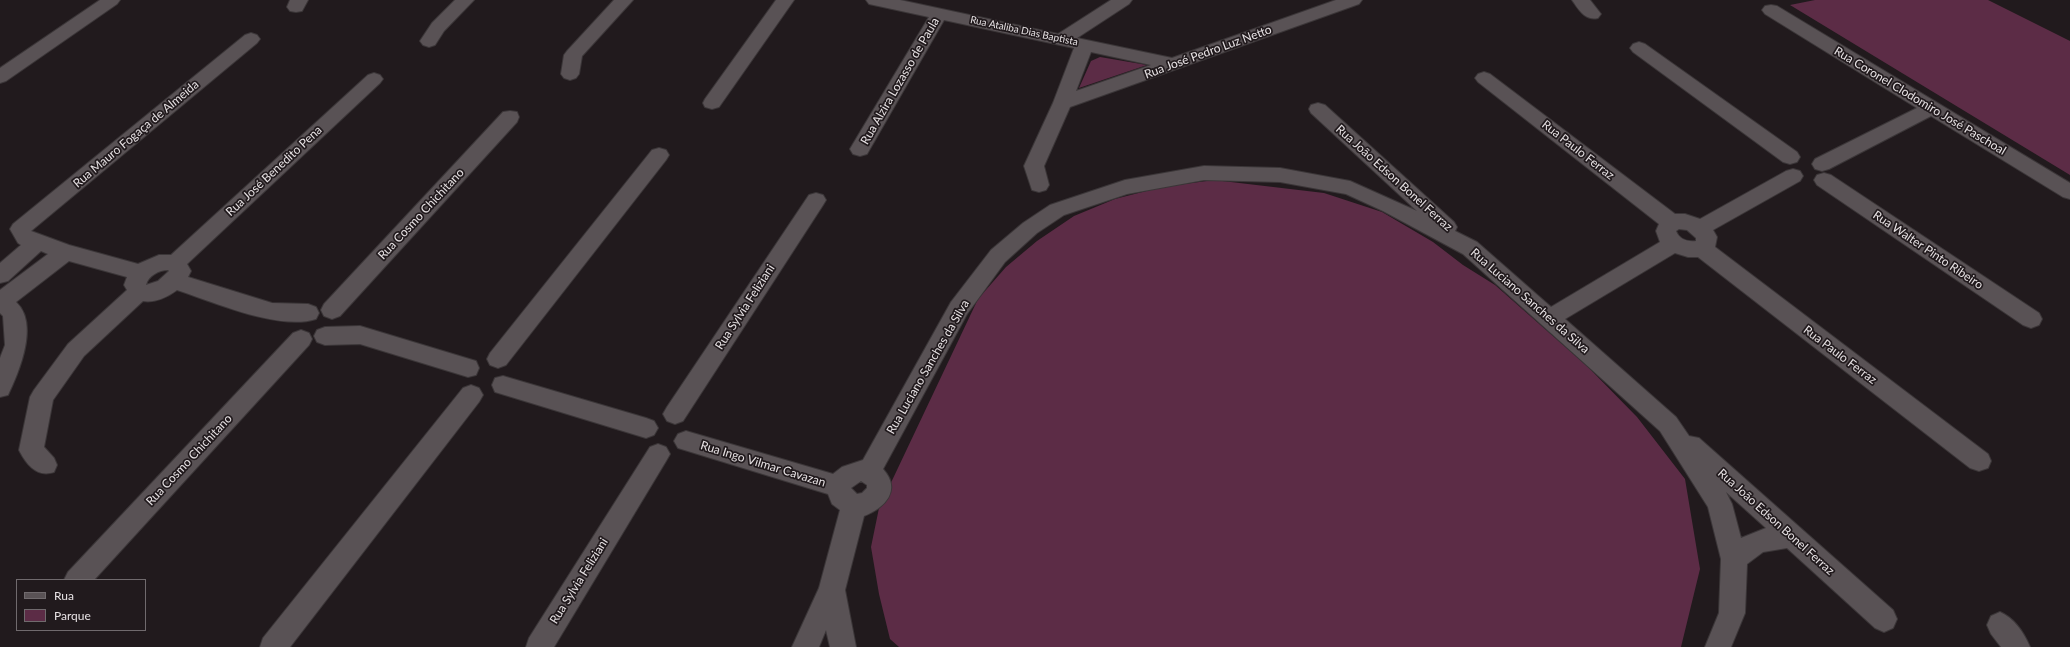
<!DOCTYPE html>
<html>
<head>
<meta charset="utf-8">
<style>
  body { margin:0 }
  #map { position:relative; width:2070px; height:647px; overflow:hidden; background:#211a1d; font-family:Lato,sans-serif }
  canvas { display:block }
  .legend { position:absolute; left:16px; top:579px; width:130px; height:52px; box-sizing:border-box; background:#211a1d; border:1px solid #706a6d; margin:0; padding:5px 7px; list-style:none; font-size:12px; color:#e7e2e4 }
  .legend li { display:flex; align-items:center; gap:8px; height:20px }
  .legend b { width:20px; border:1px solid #706a6d }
</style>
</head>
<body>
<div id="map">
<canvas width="2070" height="647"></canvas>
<ul class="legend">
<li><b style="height:5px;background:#595255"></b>Rua</li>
<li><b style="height:11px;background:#5c2c46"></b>Parque</li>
</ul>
</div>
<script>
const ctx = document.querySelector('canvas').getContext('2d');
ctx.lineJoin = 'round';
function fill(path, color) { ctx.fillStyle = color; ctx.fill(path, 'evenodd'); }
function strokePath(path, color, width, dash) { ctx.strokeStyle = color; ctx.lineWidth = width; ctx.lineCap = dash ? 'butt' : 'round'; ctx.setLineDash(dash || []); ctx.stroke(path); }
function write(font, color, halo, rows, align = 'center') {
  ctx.font = font + ' Lato,sans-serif'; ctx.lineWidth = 3.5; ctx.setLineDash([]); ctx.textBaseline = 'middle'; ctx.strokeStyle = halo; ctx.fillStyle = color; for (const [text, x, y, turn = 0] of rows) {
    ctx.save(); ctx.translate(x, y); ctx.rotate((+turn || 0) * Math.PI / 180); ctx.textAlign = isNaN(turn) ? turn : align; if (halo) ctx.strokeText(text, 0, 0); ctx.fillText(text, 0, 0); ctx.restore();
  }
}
fill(new Path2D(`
  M 1815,0 L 1988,0 L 2070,41 L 2070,175 L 1790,5 Z
  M 1100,57 L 1147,65 L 1079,88 L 1091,61 Z
  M 1214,180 L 1324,193 L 1382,212 L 1433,242 L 1463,265 L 1495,285 L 1588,367 L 1637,417 L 1685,479 L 1700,569 L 1681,647 L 899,647 L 890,639 L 879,594 L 871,547 L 879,508 L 978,299 L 1006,267 L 1037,241 L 1074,216 L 1115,199 L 1162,187 Z`), '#5c2c46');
const street = new Path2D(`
  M 100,0 L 120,0 L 117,4 L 6,81 L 0,83 L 0,68 Z
  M 290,0 L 308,0 L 302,11 L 296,12 L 290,11 L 287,7 Z
  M 455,0 L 474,0 L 444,31 L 435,45 L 429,47 L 423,45 L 420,41 L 432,23 Z
  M 614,0 L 633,0 L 582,56 L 579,74 L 576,78 L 570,80 L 564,78 L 561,74 L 564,55 L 567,51 Z
  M 776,0 L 794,0 L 719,107 L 712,109 L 705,107 L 703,103 L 705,99 Z
  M 866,0 L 900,0 L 1058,34 L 1111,0 L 1132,0 L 1129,4 L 1077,38 L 1172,58 L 1336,0 L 1362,0 L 1359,4 L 1070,107 L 1044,166 L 1049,185 L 1046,190 L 1039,192 L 1032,190 L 1024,166 L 1053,103 L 1074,48 L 944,20 L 867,154 L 860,156 L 853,154 L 850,149 L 929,17 L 869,4 ZM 1091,52 L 1151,65 L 1076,91 Z
  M 1572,0 L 1590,0 L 1601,14 L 1598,18 C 1585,21 1579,10 1572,0 Z
  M 1771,5 L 1777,6 L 2070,183 L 2070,199 L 2063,197 L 1931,116 L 1829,169 L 1822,171 L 1815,169 L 1812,164 L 1815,159 L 1917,108 L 1765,14 L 1762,10 L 1765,6 Z
  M 251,33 L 257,35 L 260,39 L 257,43 L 31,231 L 69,245 L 138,264 L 159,255 L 171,255 L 368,75 L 374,73 L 380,75 L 383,79 L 380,83 L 187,264 L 191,271 L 188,277 L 272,303 L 308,304 L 316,307 L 319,313 L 316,319 C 279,331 214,302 177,290 C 168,297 155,303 143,301 L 84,356 L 53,400 L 44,447 L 54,458 L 57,465 L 54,472 C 37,478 26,464 19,450 L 30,397 L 34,390 L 68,344 L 127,290 L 124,285 L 127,277 L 69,261 L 16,302 C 39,323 20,370 8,395 L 0,397 L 0,358 L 5,345 L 3,316 L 0,313 L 0,290 L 48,254 L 41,251 L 8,281 L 0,283 L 0,263 L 21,245 L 18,243 L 10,229 L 13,224 L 245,35 ZM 168,270 L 169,271 L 158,281 L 146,285 C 148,276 159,270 168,270 Z
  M 1639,42 L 1645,44 L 1797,152 L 1800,157 L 1797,162 L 1790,164 L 1783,162 L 1633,52 L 1630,48 L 1633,44 Z
  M 1484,72 L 1490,74 L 1675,214 L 1685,214 L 1700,219 L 1786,171 L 1793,169 L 1800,171 L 1803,176 L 1800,181 L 1713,230 L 1717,237 L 1715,247 L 1988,454 L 1991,461 L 1988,468 L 1979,471 L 1970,468 L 1698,257 L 1688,257 L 1675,253 L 1565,319 L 1676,417 L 1689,436 L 1699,438 L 1893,610 L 1897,619 L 1893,628 L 1884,632 L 1875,628 L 1787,548 L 1763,552 L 1747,564 L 1745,613 L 1731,647 L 1705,647 L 1719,613 L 1721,559 L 1708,507 L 1660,431 L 1463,254 L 1383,211 L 1346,194 L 1280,182 L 1204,180 L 1127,194 L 1064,215 L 1037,233 L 1005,262 L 967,314 L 883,469 C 902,490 885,508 864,516 L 845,590 L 856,647 L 830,647 L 826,630 L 819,647 L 792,647 L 819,588 L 840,510 L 832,504 L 828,494 L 678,448 L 674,441 L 678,434 L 686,431 L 833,474 L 842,467 L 863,460 L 951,302 L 991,250 L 1023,223 L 1050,205 L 1125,180 L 1204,166 L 1280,168 L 1350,181 L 1417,211 L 1311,113 L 1309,109 L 1311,105 L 1318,103 L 1325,105 L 1454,222 L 1457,227 L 1455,231 L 1477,242 L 1551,307 L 1660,242 L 1656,231 L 1659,224 L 1478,82 L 1475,78 L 1478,74 ZM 1679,229 L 1687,230 L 1696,238 L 1696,241 C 1687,242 1679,239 1676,231 ZM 861,481 L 867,485 L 867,488 L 862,493 L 857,494 L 851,488 ZM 1726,492 L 1766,528 L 1741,538 L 1732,504 Z
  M 510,111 L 517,112 L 519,117 L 517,122 L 340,316 L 332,319 L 324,316 L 321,310 L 324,304 L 503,112 Z
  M 659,148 L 666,150 L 669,155 L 666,160 L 506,365 L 498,368 L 490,365 L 487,359 L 490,353 L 652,150 Z
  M 1824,173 L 1831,175 L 2039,313 L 2042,319 L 2039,325 L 2031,328 L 2023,325 L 1817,185 L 1814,180 L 1817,175 Z
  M 816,193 L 823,195 L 826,200 L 823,205 L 683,421 L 675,424 L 667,421 L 663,414 L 667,407 L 809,195 Z
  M 360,326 L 476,361 L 479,368 L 476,375 L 468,377 L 360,344 L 325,345 L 317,342 L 314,336 L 317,330 L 325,327 Z
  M 301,330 L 309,333 L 312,339 L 309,345 L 94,580 L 64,580 L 68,572 L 293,333 Z
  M 503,376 L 646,418 L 654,421 L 658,428 L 654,435 L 646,438 L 495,392 L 492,385 L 495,378 Z
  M 471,385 L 479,388 L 483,395 L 479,402 L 290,647 L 260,647 L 263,638 L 463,388 Z
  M 658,444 L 666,447 L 670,454 L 666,461 L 554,647 L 526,647 L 529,638 L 650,447 Z
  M 2000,612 C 2014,618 2024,633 2030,647 L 2001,647 L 1991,634 L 1987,625 L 1991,616 Z`);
strokePath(street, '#3b3638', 2);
fill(street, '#595255');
write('10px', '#e7e2e4', '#211a1d', [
  ["Rua Ataliba Dias Baptista",1024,31,12]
]);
write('12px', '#e7e2e4', '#211a1d', [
  ["Rua José Pedro Luz Netto",1208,52,-20],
  ["Rua Alzira Lozasso de Paula",900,81,-60],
  ["Rua Coronel Clodomiro José Paschoal",1920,101,31],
  ["Rua Mauro Fogaça de Almeida",136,134,-40],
  ["Rua Paulo Ferraz",1578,150,38],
  ["Rua José Benedito Pena",274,171,-43],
  ["Rua João Edson Bonel Ferraz",1394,178,42],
  ["Rua Cosmo Chichitano",421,214,-47],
  ["Rua Walter Pinto Ribeiro",1928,250,34],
  ["Rua Luciano Sanches da Silva",1530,301,41],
  ["Rua Sylvia Feliziani",745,307,-57],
  ["Rua Paulo Ferraz",1840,355,37],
  ["Rua Luciano Sanches da Silva",928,367,-60],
  ["Rua Cosmo Chichitano",189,460,-47],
  ["Rua Ingo Vilmar Cavazan",763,464,17],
  ["Rua João Edson Bonel Ferraz",1776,522,42],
  ["Rua Sylvia Feliziani",579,581,-58]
]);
</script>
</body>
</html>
